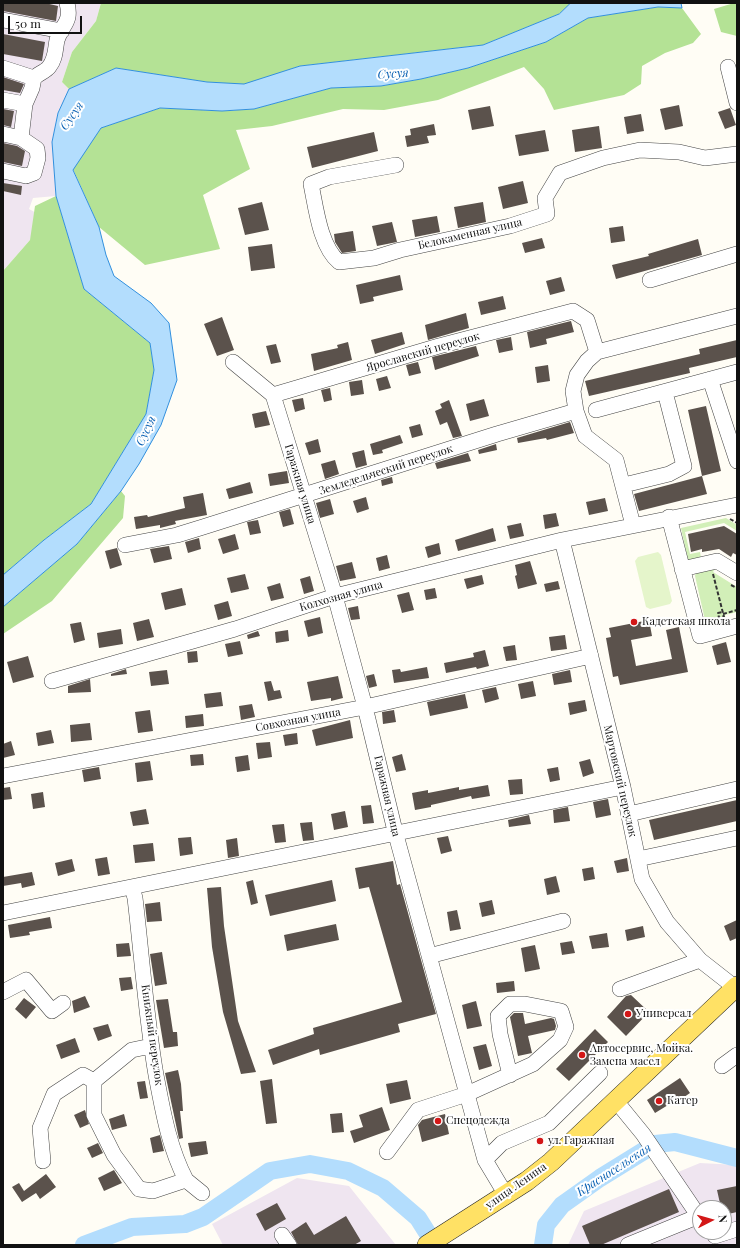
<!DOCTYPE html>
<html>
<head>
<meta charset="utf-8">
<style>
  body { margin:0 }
  #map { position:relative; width:740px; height:1248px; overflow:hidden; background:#fffdf5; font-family:"Playfair Display",serif }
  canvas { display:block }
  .frame { position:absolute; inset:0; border:4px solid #111; pointer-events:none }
  .north { position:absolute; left:692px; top:1200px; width:40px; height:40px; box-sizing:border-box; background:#fff; border:1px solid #a0a0a0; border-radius:50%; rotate:84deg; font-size:11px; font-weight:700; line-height:16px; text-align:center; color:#111 }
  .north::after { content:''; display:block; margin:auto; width:14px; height:18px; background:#d31717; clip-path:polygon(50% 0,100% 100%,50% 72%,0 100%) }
  .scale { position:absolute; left:8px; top:16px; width:74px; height:18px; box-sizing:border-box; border:2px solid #111; border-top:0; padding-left:5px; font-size:12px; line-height:14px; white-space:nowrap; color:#111; -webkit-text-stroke:3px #fff; paint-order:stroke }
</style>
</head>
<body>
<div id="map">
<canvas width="740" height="1248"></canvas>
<div class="frame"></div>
<div class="north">N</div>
<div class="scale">50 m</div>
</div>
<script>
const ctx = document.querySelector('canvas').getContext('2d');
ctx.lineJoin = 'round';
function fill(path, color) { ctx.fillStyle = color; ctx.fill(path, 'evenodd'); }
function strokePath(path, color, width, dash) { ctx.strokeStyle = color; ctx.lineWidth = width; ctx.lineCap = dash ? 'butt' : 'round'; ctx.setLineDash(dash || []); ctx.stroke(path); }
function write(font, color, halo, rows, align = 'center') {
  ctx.font = font + ' "Playfair Display",serif'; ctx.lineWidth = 4; ctx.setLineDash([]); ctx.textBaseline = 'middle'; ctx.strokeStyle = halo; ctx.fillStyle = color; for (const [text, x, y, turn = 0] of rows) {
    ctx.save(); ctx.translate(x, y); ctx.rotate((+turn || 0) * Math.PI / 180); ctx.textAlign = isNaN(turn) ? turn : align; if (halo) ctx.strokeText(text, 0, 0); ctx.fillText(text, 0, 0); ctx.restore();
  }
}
fill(new Path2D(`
  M 3,3 L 101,3 L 96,21 L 72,52 L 62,82 L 69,89 L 58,113 L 52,142 L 56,196 L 33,198 L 29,209 L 38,214 L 30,240 L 3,271 Z
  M 700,1163 L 737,1165 L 737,1245 L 568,1245 L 584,1211 ZM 700,1208 L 724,1208 L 724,1232 L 700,1232 Z
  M 297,1178 L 349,1186 L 396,1245 L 223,1245 L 212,1224 Z`), '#efe5f0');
fill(new Path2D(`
  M 726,518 L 737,525 L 737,531 L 724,523 L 685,532 L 690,554 L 700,552 L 701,558 L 688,561 L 681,528 Z
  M 717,566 L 713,572 L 737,587 L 737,612 L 725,615 L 726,621 L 712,625 L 705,620 L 695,576 L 696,572 Z`), '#d2efb8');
fill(new Path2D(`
  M 101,3 L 571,3 L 559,14 L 483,45 L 300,66 L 244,85 L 207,82 L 116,68 L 69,89 L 62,82 L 72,52 L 96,21 Z
  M 734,3 L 737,3 L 737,36 L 721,32 L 714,9 Z
  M 658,7 L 682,8 L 701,34 L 693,43 L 665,53 L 642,66 L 641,84 L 624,95 L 554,110 L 544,89 L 524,67 L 438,100 L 384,110 L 343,109 L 272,126 L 236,130 L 250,169 L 203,195 L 220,249 L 145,265 L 99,227 L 73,169 L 101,128 L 160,108 L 222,111 L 254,109 L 331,88 L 381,86 L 421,79 L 468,68 L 546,42 L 588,18 Z
  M 56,196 L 84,289 L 150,343 L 154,370 L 146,414 L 91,504 L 44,540 L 3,575 L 3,271 L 30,240 L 35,206 Z
  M 121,491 L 125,496 L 123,518 L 52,601 L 3,634 L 3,607 L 77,544 Z`), '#b4e295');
fill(new Path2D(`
  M 658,552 L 661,555 L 672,601 L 670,604 L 650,609 L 646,607 L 635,561 L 638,557 Z`), '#e5f5cb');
const water = new Path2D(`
  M 571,3 L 681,3 L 682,8 L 658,7 L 588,18 L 546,42 L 468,68 L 421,79 L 381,86 L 331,88 L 254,109 L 222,111 L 160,108 L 101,128 L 73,170 L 99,227 L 106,255 L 114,276 L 151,303 L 169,323 L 177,380 L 161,425 L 139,464 L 121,491 L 77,544 L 3,607 L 3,575 L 44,540 L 91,504 L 146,414 L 154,370 L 150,343 L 84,289 L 56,196 L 52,142 L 58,113 L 69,89 L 116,68 L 207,82 L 244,84 L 300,66 L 483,45 L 559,14 Z`);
fill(water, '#b3ddfd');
strokePath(water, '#318fdd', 1);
strokePath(new Path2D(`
  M 84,1245 L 132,1227 L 185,1224 L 203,1217 L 270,1171 L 310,1164 L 348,1171 L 383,1188 L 418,1218 L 435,1245
  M 543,1245 L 546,1225 L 562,1205 L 600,1178 L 655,1144 L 675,1142 L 737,1158`), '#b3ddfd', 18);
fill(new Path2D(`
  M 3,3 L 45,3 L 58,6 L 56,21 L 3,11 Z
  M 3,34 L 45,42 L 42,61 L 3,54 Z
  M 3,77 L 24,84 L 20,93 L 3,90 Z
  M 679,105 L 683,126 L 665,130 L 660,109 Z
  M 490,106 L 494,126 L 472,130 L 468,110 Z
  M 730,108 L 736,125 L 725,129 L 718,112 Z
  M 3,109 L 14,111 L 11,127 L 3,125 Z
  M 641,114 L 644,131 L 627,134 L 624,117 Z
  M 434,124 L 436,135 L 427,136 L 429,143 L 407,147 L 405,136 L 411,135 L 410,129 Z
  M 599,126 L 602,148 L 575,152 L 572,130 Z
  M 545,130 L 549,151 L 519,156 L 515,135 Z
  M 374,132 L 378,151 L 312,168 L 307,147 Z
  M 3,143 L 17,146 L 25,151 L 22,166 L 3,162 Z
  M 523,181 L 528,203 L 503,209 L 498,187 Z
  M 3,183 L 22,186 L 21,195 L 3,191 Z
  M 262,202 L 269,230 L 245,235 L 238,208 Z
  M 483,202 L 486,222 L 458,228 L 454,207 Z
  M 437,216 L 440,232 L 415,237 L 412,220 Z
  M 392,222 L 397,242 L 377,246 L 372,226 Z
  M 623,226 L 625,241 L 611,243 L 609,228 Z
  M 353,231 L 356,251 L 342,253 L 335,242 L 334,234 Z
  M 542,238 L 545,248 L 525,253 L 522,243 Z
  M 698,239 L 702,255 L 616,279 L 612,265 L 649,256 L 648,254 Z
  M 272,244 L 275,268 L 251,271 L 248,247 Z
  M 400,275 L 403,290 L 373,297 L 374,301 L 360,304 L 356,285 Z
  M 561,277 L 565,291 L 550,295 L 546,281 Z
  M 503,296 L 506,309 L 481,315 L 478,302 Z
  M 466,313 L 469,328 L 428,340 L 425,325 Z
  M 222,317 L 234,350 L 217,356 L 204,324 Z
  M 571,321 L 574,332 L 546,339 L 547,344 L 530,348 L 527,332 Z
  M 402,332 L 405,344 L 375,354 L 371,340 Z
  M 511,337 L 513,350 L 499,353 L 496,340 Z
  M 737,340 L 737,357 L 689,368 L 690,373 L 589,396 L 585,381 L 700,354 L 699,349 Z
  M 348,342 L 352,360 L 314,371 L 311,354 L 338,348 L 337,345 Z
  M 276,344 L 281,362 L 271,364 L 266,346 Z
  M 476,346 L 479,356 L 435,370 L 432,357 Z
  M 418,362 L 421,373 L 409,376 L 406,365 Z
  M 548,365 L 550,381 L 537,383 L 535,367 Z
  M 387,376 L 391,388 L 379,391 L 376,379 Z
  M 362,380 L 364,394 L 351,396 L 349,382 Z
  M 330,388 L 332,400 L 324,402 L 321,390 Z
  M 303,398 L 305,409 L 295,412 L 292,400 Z
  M 484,399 L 489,416 L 470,421 L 466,404 Z
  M 449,400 L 462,436 L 453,438 L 447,422 L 440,425 L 435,411 L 442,408 L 440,404 Z
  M 706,406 L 721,471 L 702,476 L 688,410 Z
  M 266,411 L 270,425 L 255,428 L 252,414 Z
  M 570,422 L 574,433 L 547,440 L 546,438 L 518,443 L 517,438 Z
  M 420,424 L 423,435 L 412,438 L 409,427 Z
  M 400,435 L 403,443 L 382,450 L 383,453 L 373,455 L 370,444 Z
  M 318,439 L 321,452 L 309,455 L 305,443 Z
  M 496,444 L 497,450 L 479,454 L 478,450 Z
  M 364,450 L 367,465 L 356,468 L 352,453 Z
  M 468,453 L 471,461 L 437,469 L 435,463 Z
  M 335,460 L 339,474 L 325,479 L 321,464 Z
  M 287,471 L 289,483 L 270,486 L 268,474 Z
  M 702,476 L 707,494 L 639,511 L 634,494 Z
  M 392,477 L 393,483 L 382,486 L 381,480 Z
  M 250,482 L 253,493 L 229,499 L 226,489 Z
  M 203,493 L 207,515 L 175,521 L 176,524 L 160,528 L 160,525 L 136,529 L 134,517 L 147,515 L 148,517 L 185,508 L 183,497 Z
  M 366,497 L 369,509 L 357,513 L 353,501 Z
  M 605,498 L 608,511 L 589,515 L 586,502 Z
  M 330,499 L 334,514 L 320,518 L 316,503 Z
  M 290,509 L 294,524 L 283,527 L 279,512 Z
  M 556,513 L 559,526 L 545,529 L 543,515 Z
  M 258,520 L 261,533 L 250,535 L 247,522 Z
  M 521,523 L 524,536 L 510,539 L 507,526 Z
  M 724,526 L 737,534 L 737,555 L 733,553 L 731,557 L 719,549 L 702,552 L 702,549 L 691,552 L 688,534 Z
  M 493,528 L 496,541 L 458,551 L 455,540 Z
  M 235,534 L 239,549 L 223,554 L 218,539 Z
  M 199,538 L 201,549 L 188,553 L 185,542 Z
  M 439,543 L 441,554 L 428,558 L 425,547 Z
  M 169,546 L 172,559 L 154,563 L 150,549 Z
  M 117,548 L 122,565 L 110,569 L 105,551 Z
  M 387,555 L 390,568 L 379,571 L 376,558 Z
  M 530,561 L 537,584 L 518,589 L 515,576 L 517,575 L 515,565 Z
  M 352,562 L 356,578 L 340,581 L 336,566 Z
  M 245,574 L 249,589 L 231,593 L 227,578 Z
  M 482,575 L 484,584 L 467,589 L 464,579 Z
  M 310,576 L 314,591 L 304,594 L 300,579 Z
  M 558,581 L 560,589 L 546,592 L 544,584 Z
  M 280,583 L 284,598 L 271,601 L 267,587 Z
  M 182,588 L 186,605 L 165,610 L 161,593 Z
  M 435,588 L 437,598 L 426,600 L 424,590 Z
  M 409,592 L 414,610 L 402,613 L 397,595 Z
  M 228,601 L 232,616 L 218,620 L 214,605 Z
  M 358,606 L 360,619 L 351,620 L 348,608 Z
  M 320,617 L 323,633 L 308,637 L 304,621 Z
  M 149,619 L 154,637 L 137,641 L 133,623 Z
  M 649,620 L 652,636 L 631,640 L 636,666 L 672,659 L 666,630 L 679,627 L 688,672 L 620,685 L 618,676 L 613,677 L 606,638 L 611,637 L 609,628 Z
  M 81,622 L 85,640 L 74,643 L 70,624 Z
  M 121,629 L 123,644 L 99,648 L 97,633 Z
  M 288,630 L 289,641 L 276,643 L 275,632 Z
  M 258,631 L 260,636 L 248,639 L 247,635 Z
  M 565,635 L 567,649 L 551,651 L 549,637 Z
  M 240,641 L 243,654 L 228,657 L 225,644 Z
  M 726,642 L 731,662 L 717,665 L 712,646 Z
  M 515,645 L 517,660 L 506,661 L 503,647 Z
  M 485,650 L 489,666 L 477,669 L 476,667 L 446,673 L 444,663 L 474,657 L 473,653 Z
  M 197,651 L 198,662 L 188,663 L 187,652 Z
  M 28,656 L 34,677 L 13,683 L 7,662 Z
  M 427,667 L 429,678 L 394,683 L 392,670 L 400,669 L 401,672 Z
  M 126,669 L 127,674 L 111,676 L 111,674 Z
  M 167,670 L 169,684 L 151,686 L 149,672 Z
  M 570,670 L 572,682 L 554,685 L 552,674 Z
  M 374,674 L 377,686 L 369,688 L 366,676 Z
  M 338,676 L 343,698 L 331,701 L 331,698 L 311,701 L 307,682 Z
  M 90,679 L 91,692 L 68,693 L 68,686 Z
  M 271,681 L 274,691 L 280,690 L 282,698 L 268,701 L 264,682 Z
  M 533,681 L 536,696 L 521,699 L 518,684 Z
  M 496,687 L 499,699 L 485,703 L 482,690 Z
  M 221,692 L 223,706 L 206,708 L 204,694 Z
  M 465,694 L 468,708 L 430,716 L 427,702 Z
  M 585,700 L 587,711 L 570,715 L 568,703 Z
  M 252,704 L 255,717 L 241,720 L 239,706 Z
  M 150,710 L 153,731 L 138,733 L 135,712 Z
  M 394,710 L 396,722 L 383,724 L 382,712 Z
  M 203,714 L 204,726 L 186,728 L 185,716 Z
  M 350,720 L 353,738 L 316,746 L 312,730 Z
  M 90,723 L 92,740 L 71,742 L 70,725 Z
  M 51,730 L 54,743 L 38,746 L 36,733 Z
  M 297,733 L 298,744 L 285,746 L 283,735 Z
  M 11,741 L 15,755 L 3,758 L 3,744 Z
  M 270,742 L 272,757 L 258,759 L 256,743 Z
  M 203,754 L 204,765 L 191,766 L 190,755 Z
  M 402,754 L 406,770 L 396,772 L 392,757 Z
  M 248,755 L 250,770 L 237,772 L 235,757 Z
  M 590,759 L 594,773 L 583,777 L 579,762 Z
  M 150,761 L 153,780 L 137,782 L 135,763 Z
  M 99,767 L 101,779 L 84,782 L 82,770 Z
  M 558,767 L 560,780 L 550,782 L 547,769 Z
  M 522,779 L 523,794 L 510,795 L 508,780 Z
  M 488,785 L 490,796 L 472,799 L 471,796 L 431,805 L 431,807 L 415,810 L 412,793 L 428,790 L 428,793 L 459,787 L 459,790 Z
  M 10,787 L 12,799 L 3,800 L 3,788 Z
  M 43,792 L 45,807 L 33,809 L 31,794 Z
  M 608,799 L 611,815 L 596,818 L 593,802 Z
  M 737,800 L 737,821 L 654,840 L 649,820 Z
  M 371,805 L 374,823 L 363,824 L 361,806 Z
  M 568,807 L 570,821 L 554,823 L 553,810 Z
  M 146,809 L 149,824 L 133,826 L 130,812 Z
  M 345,811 L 348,827 L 334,830 L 331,814 Z
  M 529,815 L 531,824 L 509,827 L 508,820 Z
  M 312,822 L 314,840 L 303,841 L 300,823 Z
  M 284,824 L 286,842 L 275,843 L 272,825 Z
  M 448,836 L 452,851 L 441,854 L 437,838 Z
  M 191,837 L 193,854 L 180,856 L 178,838 Z
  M 237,838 L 239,856 L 228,858 L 226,840 Z
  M 153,843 L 155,861 L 135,863 L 133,845 Z
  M 107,857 L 110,874 L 98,876 L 95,859 Z
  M 627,858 L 629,871 L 617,873 L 614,861 Z
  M 72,859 L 75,871 L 58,876 L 55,863 Z
  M 393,861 L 397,885 L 400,884 L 436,1014 L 398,1024 L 400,1032 L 320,1055 L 319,1049 L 273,1065 L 268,1050 L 314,1034 L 313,1028 L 402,1002 L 369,887 L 359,889 L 355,868 Z
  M 593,867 L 595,879 L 584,881 L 582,869 Z
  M 32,872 L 35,885 L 22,888 L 21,883 L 3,886 L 3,877 Z
  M 556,876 L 560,892 L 547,895 L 544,879 Z
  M 253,880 L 258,903 L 251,905 L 246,882 Z
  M 332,880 L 336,901 L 270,916 L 265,895 Z
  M 221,887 L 224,926 L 238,1021 L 256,1072 L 241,1074 L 223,1012 L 212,947 L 207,888 Z
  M 492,900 L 495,914 L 482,917 L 479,903 Z
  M 160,902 L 162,921 L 147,922 L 145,904 Z
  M 457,910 L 461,929 L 450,931 L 447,912 Z
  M 50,917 L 52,928 L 29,932 L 30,935 L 10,938 L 8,925 Z
  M 737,920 L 737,938 L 730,941 L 724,926 Z
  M 336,924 L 339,940 L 287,951 L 284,935 Z
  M 643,926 L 645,937 L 627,941 L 625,930 Z
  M 607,933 L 609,947 L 592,949 L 589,936 Z
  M 572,941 L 575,953 L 562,955 L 560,943 Z
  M 129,943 L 131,956 L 117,957 L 116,944 Z
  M 535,945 L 540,969 L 525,972 L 521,948 Z
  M 162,952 L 167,984 L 155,986 L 150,954 Z
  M 131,977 L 133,989 L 121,991 L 119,978 Z
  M 514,981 L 515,991 L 497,993 L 496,983 Z
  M 631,995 L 649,1012 L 626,1036 L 607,1017 L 626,996 Z
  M 85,996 L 90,1007 L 74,1013 L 72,1001 Z
  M 24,998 L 36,1007 L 26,1019 L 15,1009 Z
  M 168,999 L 173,1032 L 177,1032 L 178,1046 L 164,1048 L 156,1000 Z
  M 476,1001 L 482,1026 L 467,1029 L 462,1005 Z
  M 514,1013 L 523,1013 L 525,1024 L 551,1018 L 554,1019 L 556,1026 L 555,1030 L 528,1036 L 532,1053 L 518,1056 L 510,1017 Z
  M 108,1024 L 112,1036 L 98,1041 L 93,1028 Z
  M 595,1029 L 608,1042 L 569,1081 L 556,1069 Z
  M 75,1038 L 80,1052 L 61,1059 L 56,1045 Z
  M 486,1044 L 492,1066 L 479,1070 L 473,1047 Z
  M 178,1070 L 181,1084 L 183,1111 L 180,1111 L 183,1138 L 179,1139 L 165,1073 Z
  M 680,1078 L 690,1093 L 674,1104 L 673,1102 L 655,1113 L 647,1100 Z
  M 272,1079 L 277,1123 L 266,1124 L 260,1081 Z
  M 407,1080 L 411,1099 L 390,1104 L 386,1084 Z
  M 145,1081 L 148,1098 L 140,1099 L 137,1082 Z
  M 382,1107 L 390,1130 L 354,1143 L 350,1131 L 363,1127 L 359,1115 Z
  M 85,1110 L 89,1124 L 80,1128 L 74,1115 Z
  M 342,1113 L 344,1132 L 332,1133 L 330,1114 Z
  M 124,1114 L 127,1126 L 112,1130 L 109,1119 Z
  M 445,1114 L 449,1134 L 422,1142 L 418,1125 L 422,1120 Z
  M 160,1135 L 164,1151 L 153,1153 L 150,1138 Z
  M 206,1141 L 208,1154 L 191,1157 L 188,1143 Z
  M 98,1143 L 103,1153 L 92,1158 L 87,1148 Z
  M 114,1170 L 122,1183 L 104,1191 L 98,1178 Z
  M 46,1174 L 56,1187 L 40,1199 L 36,1193 L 22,1202 L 12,1187 L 19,1183 L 24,1191 Z
  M 737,1186 L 737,1212 L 724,1215 L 724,1208 L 721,1208 L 717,1190 Z
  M 669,1189 L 679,1212 L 601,1245 L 590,1245 L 582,1226 Z
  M 277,1203 L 286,1219 L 265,1231 L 256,1214 Z
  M 346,1216 L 361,1241 L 354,1245 L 298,1245 L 291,1232 L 306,1222 L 314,1235 Z`), '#5b524c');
const minor = new Path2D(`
  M 3,20 L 62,31
  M 728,67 L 737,103
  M 3,68 L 34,78
  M 3,100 L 25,104
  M 3,134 L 21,138
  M 396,165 L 329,177 L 311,184 C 316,208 320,246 339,262 L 374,258 L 400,250 L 510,226 L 547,214 L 545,198 L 560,173 L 603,158 L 640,150 L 679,152 L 705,158 L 737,154
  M 3,171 L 26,176 L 34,173 L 38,158 L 37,149 L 21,138 L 25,104 L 32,88 L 34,78 C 38,74 46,71 49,67 C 56,58 55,50 57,40 C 62,24 72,23 67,3
  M 650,280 L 737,254
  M 597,352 L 737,316
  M 233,362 L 273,395
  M 710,379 L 737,461
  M 273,395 L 335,596 L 365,707 L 396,835 L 485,1160 L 506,1195
  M 273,395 L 439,346 L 573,311 L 587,320 L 597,352 L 587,361 L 577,375 L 573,391 L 576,411 L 585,436 L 616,460 L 633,525
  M 596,410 L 737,372
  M 624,485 L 669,474 L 684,466 L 665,392
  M 669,517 L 700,636 L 737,626
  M 562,540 L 623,787 L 642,879 L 667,922 L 700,960 L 737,989
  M 125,545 L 177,535 L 203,527 L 497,434 L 576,411
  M 682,569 L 717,561 L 737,573
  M 52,681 L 235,629 L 335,596 L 562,540 L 737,505
  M 3,776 L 365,707 L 591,656
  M 629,814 L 737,789
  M 638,859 L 737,838
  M 132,887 L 135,898 C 142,957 146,1017 156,1075 C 163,1112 169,1147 186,1180
  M 3,913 L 623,787
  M 429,956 L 563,921
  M 620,989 L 700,960
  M 3,992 L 26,980 L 52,1011 L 63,1003
  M 151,1046 L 132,1050 L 94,1081 L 94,1115 L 114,1155 L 139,1189 L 153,1191 L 186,1180 L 202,1193
  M 722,1066 L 737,1055
  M 616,1101 L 643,1134 L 700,1218
  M 387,1152 L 418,1110 L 467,1094 L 533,1064 L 560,1040 L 566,1027 L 561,1011 L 525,1004 L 510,1004 L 498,1016 L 500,1034 L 510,1075
  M 485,1160 L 502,1143 L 549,1123 L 600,1073
  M 43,1161 L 40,1128 L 54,1094 L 83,1075 L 94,1081
  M 282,1235 L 289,1245
  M 715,1236 L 737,1229
  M 628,1245 L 699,1216`);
const major = new Path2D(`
  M 427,1245 L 527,1181 L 551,1162 L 737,986`);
strokePath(minor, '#444', 16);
strokePath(major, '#222', 20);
strokePath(new Path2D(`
  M 730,519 L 737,523
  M 713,574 L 724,617 L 719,618 L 718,613 L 723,612
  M 731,585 L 737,588
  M 723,614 L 737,610`), '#333', 2, [4, 2]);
strokePath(minor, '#fff', 15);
strokePath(major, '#ffe165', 19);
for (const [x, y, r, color] of [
  [634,622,4,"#d31717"],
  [628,1014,4,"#d31717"],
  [582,1055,4,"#d31717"],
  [659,1101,4,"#d31717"],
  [438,1121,4,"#d31717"],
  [540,1141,4,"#d31717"]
]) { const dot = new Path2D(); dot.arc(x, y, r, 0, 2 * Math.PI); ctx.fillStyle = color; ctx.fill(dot); strokePath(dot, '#fff', 1.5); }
write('11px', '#111', '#fff', [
  ["Белокаменная улица",470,234,-13],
  ["Ярославский переулок",423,352,-16],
  ["Земледельческий переулок",386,470,-18],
  ["Гаражная улица",300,484,73],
  ["Колхозная улица",341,596,-16],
  ["Совхозная улица",298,720,-11],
  ["Мартовский переулок",620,781,77],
  ["Гаражная улица",387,796,77],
  ["Книжный переулок",152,1035,82],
  ["улица Ленина",516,1186,-35]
]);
write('11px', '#111', '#fff', [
  ["Кадетская школа",642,622],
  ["Универсал",636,1014],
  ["Автосервис, Мойка.",590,1049],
  ["Замена масел",590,1062],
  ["Катер",667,1101],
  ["Спецодежда",446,1121],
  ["ул. Гаражная",548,1141]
], 'left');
write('italic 12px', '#0960b3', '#fff', [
  ["Сусуя",393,74,-4],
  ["Сусуя",72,116,-55],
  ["Сусуя",146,431,-65],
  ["Красносельская",614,1170,-33]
]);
</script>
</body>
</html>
